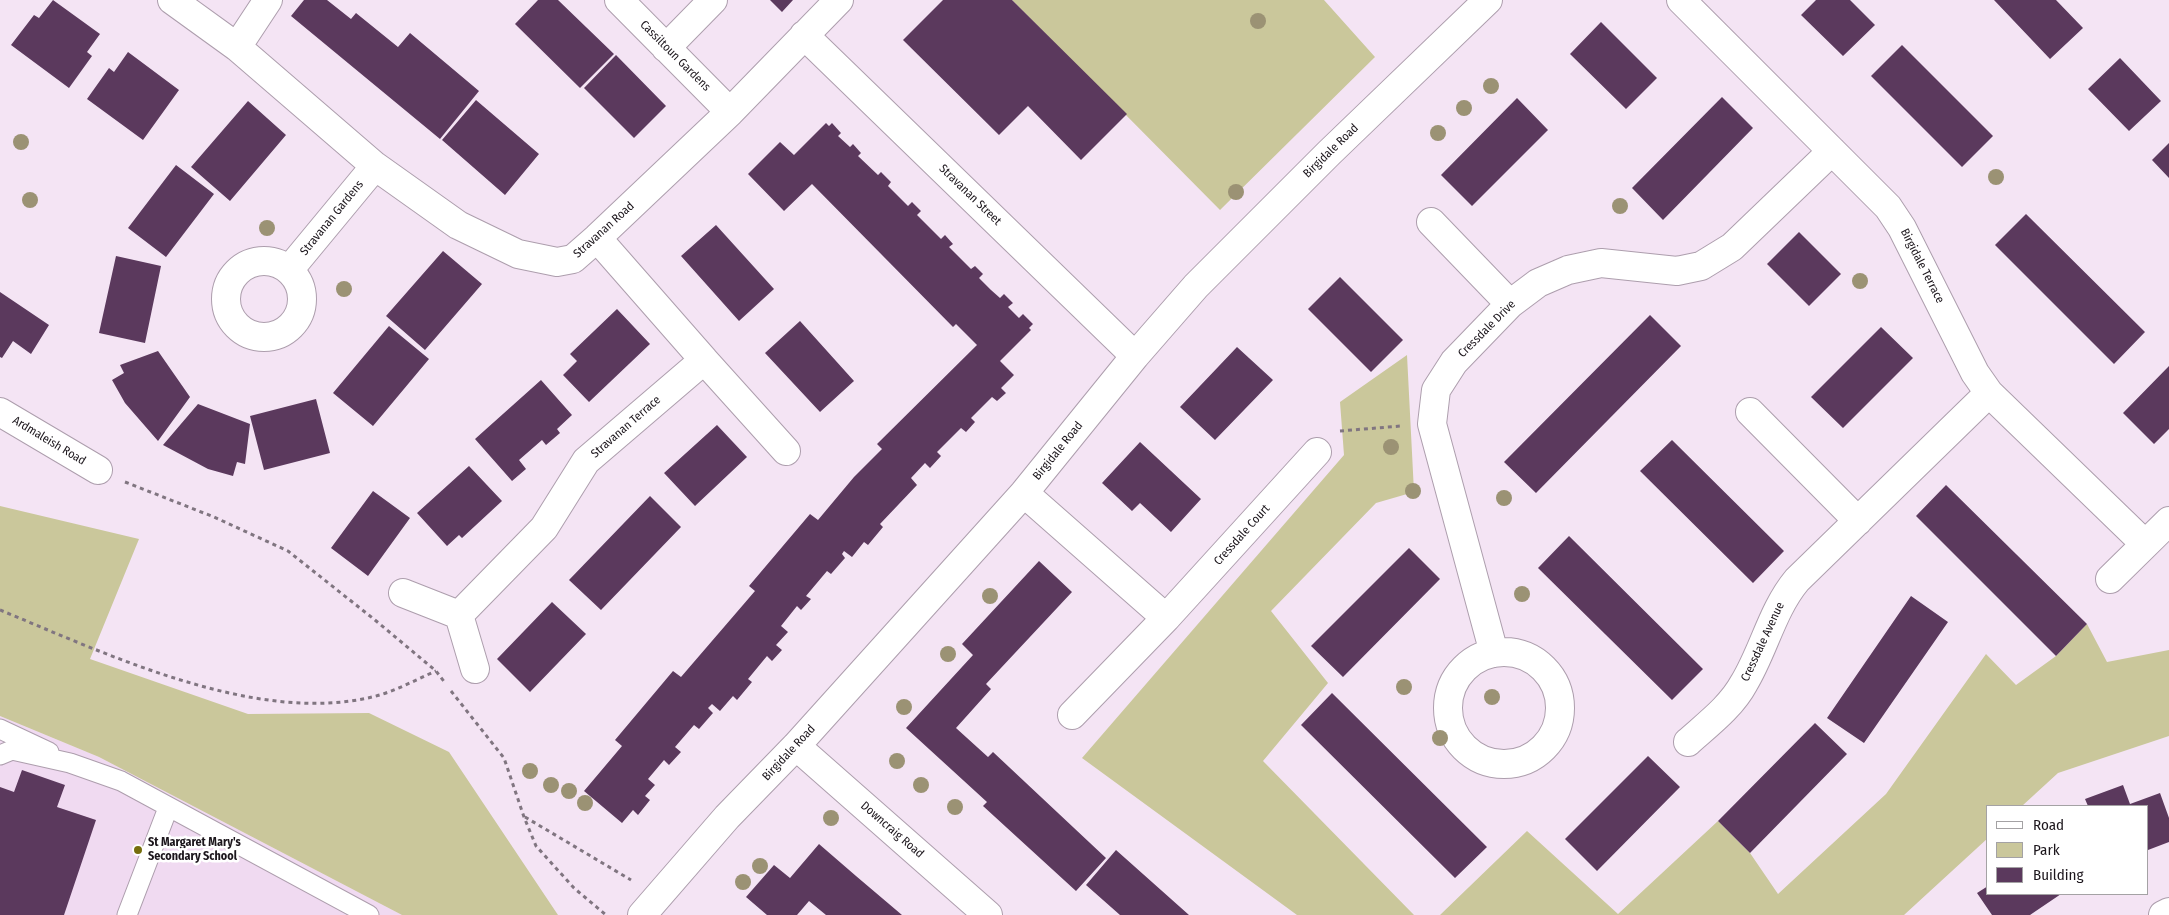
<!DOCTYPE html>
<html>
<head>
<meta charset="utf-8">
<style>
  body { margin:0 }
  #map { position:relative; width:2169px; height:915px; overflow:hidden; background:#f4e4f4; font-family:"Fira Sans Condensed",sans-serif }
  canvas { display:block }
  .legend { position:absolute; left:1986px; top:805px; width:162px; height:90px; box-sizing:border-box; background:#fff; border:1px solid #a4a2a4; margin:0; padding:6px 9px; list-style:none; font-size:15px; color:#1c161c }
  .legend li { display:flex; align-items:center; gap:10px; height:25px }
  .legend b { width:25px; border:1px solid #a4a2a4 }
</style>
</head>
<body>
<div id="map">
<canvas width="2169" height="915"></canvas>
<ul class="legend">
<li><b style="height:6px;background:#fff"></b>Road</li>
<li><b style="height:14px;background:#cac79b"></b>Park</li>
<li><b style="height:14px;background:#5b395d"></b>Building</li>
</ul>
</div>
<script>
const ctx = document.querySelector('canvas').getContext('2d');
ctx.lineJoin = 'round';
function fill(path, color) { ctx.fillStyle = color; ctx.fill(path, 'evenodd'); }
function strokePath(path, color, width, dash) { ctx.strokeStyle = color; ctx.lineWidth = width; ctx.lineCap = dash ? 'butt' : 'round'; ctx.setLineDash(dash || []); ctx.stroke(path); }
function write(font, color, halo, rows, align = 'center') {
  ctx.font = font + ' "Fira Sans Condensed",sans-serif'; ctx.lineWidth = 5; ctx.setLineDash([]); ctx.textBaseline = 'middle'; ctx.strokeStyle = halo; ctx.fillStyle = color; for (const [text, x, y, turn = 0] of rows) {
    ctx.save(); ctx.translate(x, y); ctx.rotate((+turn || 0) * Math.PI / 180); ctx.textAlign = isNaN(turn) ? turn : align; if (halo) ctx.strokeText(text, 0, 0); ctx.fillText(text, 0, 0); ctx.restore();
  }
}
fill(new Path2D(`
  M 0,716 L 99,757 L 402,915 L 0,915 Z`), '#f0daf1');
fill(new Path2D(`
  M 1012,0 L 1324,0 L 1375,57 L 1220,210 Z
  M 1407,355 L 1414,492 L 1376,503 L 1271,611 L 1328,683 L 1263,761 L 1414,915 L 1297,915 L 1082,758 L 1344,455 L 1340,402 Z
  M 0,506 L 139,539 L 90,659 L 248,714 L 369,713 L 449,752 L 558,915 L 402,915 L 99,757 L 0,716 Z
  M 2087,624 L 2107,662 L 2169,650 L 2169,736 L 2058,773 L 2022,806 L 1988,806 L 1988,838 L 1904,915 L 1440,915 L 1527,831 L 1618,914 L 1718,821 L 1750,853 L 1778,894 L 1886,794 L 1986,654 L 2016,685 L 2056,656 Z`), '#cac79b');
fill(new Path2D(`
  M 53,0 L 100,34 L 87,52 L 92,56 L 69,88 L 11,45 L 34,15 L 39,18 Z
  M 304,0 L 327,0 L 351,19 L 356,13 L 398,47 L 410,33 L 479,91 L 440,139 L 291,16 Z
  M 538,0 L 558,0 L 614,54 L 580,88 L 515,24 Z
  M 770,0 L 793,0 L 782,12 Z
  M 943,0 L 1012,0 L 1127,114 L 1081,160 L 1028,106 L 999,135 L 903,40 Z
  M 1816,0 L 1850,0 L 1875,25 L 1843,56 L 1801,15 Z
  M 1994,0 L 2056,0 L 2083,28 L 2050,59 Z
  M 1601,22 L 1657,78 L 1626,109 L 1570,54 Z
  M 1902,45 L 1993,136 L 1962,167 L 1871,76 Z
  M 128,52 L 179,90 L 143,140 L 87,99 L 109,68 L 114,72 Z
  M 616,55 L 666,106 L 634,138 L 584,88 Z
  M 2120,58 L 2161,101 L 2129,131 L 2088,89 Z
  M 1722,97 L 1753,128 L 1663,220 L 1632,188 Z
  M 1517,98 L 1548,130 L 1472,206 L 1441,175 Z
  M 476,100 L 539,154 L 505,195 L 442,140 Z
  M 248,101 L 286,135 L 230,201 L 191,167 Z
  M 826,123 L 829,126 L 832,123 L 841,133 L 838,136 L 850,147 L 853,144 L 861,153 L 858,156 L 878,175 L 881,172 L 891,182 L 888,186 L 908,206 L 912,202 L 921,211 L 917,215 L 941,239 L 945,235 L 953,244 L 949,247 L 971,269 L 975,266 L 983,274 L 979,278 L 991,290 L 1000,298 L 1004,294 L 1013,303 L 1008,307 L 1019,318 L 1023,314 L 1033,324 L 1029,328 L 1031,330 L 1000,361 L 1014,375 L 1001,388 L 1006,393 L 997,401 L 992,397 L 971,418 L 975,422 L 966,432 L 961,428 L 937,452 L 941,456 L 930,468 L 925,463 L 911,478 L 917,485 L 880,524 L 883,527 L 868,545 L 864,542 L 852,557 L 844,551 L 842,554 L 845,558 L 831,574 L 827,571 L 806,596 L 811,599 L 801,610 L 797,606 L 781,626 L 788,632 L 776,645 L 782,650 L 772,661 L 767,656 L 748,679 L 752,682 L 737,700 L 733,696 L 720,711 L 712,704 L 708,708 L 713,713 L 699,729 L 694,725 L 675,747 L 681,752 L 669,765 L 664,760 L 648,779 L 655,785 L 645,796 L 650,800 L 638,815 L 633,810 L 622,823 L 584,791 L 622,746 L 615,740 L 673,671 L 681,677 L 755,591 L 749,586 L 810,514 L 818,520 L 854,477 L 882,449 L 877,444 L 977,345 L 956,324 L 953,327 L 812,184 L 784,211 L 748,174 L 780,142 L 794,155 Z
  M 2169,143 L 2169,178 L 2152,160 Z
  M 176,165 L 214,194 L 166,257 L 128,228 Z
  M 2026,214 L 2145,332 L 2114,364 L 1995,245 Z
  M 716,225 L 774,289 L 739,321 L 681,256 Z
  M 1799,232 L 1841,274 L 1809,306 L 1767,264 Z
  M 443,251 L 482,284 L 425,350 L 386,316 Z
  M 116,256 L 161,266 L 145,343 L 99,333 Z
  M 1340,277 L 1403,340 L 1371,372 L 1308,309 Z
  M 0,292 L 49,325 L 31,354 L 13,341 L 2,358 L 0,357 Z
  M 617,309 L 650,344 L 589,402 L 563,375 L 577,361 L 570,354 Z
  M 1650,315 L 1681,346 L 1536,493 L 1504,462 Z
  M 800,321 L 854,381 L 820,412 L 765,353 Z
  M 389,326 L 429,359 L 373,426 L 333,393 Z
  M 1881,327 L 1913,358 L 1843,428 L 1811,397 Z
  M 1237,347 L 1273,380 L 1215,440 L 1180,407 Z
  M 158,351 L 190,397 L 158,441 L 125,403 L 112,380 L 124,373 L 120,365 Z
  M 2169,366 L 2169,429 L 2154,444 L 2123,413 Z
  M 541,380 L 572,415 L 557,429 L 560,433 L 546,445 L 542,440 L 519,460 L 526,469 L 512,481 L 475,439 Z
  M 316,399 L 330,453 L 264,470 L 250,416 Z
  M 198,404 L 250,424 L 245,464 L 237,462 L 233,476 L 208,469 L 163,445 Z
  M 717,425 L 747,457 L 695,506 L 664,473 Z
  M 1672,440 L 1784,551 L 1753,583 L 1640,471 Z
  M 1140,442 L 1201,499 L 1171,532 L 1140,503 L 1132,511 L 1102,483 Z
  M 469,466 L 502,501 L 462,538 L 459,535 L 447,546 L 417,513 Z
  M 1946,485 L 2087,624 L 2056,656 L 1916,516 Z
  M 373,491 L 410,518 L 368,576 L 331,548 Z
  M 650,496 L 681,527 L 601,610 L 569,580 Z
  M 1569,536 L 1703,669 L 1672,700 L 1538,568 Z
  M 1409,548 L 1440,579 L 1343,677 L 1311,646 Z
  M 1039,561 L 1072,592 L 986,684 L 991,689 L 956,728 L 988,757 L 993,752 L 1106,858 L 1076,891 L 983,806 L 987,802 L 906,728 L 973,655 L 962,644 Z
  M 1911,596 L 1948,622 L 1864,743 L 1827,718 Z
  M 552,602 L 586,634 L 530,692 L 497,659 Z
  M 1332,693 L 1487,847 L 1455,878 L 1301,725 Z
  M 1815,723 L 1847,754 L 1750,853 L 1718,821 Z
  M 1648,756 L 1680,787 L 1597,871 L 1565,839 Z
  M 22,770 L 65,785 L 57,807 L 96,820 L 64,915 L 0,915 L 0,787 L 14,792 Z
  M 2123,785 L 2130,804 L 2160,793 L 2169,818 L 2169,842 L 2148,850 L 2148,806 L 2088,806 L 2085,799 Z
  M 819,844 L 856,876 L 902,915 L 826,915 L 809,901 L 797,915 L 767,915 L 746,897 L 774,865 L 790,878 Z
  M 1116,850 L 1189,915 L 1120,915 L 1086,885 Z
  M 1988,886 L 1988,894 L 2061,894 L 2030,915 L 1992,915 L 1977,893 Z`), '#5b395d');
const lane = new Path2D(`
  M 0,729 L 49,752
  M 0,755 L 12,750 L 70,763 L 121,781 L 369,915
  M 127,915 L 168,808`);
const street = new Path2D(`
  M 172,0 L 237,47 L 375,166 L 458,225 L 518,254 L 557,262 L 573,259 L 597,238 L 730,112 L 839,0
  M 619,0 L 730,112
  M 1681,0 L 1888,207 L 1902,228 L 1975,373 L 1989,393 L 2145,544
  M 804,35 L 1135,356
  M 237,47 L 268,0
  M 666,48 L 713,0
  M 1431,222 L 1510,304
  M226 299a38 38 0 1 1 76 0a38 38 0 1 1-76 0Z
  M 289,270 L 375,166
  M 704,360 L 786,451
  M 0,412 L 98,470
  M 1750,412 L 1858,521
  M 1024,493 L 1166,618
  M 2110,579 L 2169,521
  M 403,593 L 459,615 L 475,669
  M 459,615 L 544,528 L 586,461 L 704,360 L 597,238
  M1448 708a56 56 0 1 1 112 0a56 56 0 1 1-112 0Z
  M 1494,653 L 1432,424 L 1436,390 L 1454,362 L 1510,304 L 1538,283 L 1568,270 L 1601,263 L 1677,271 L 1701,266 L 1732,247 L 1832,151
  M 1072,715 L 1166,618 L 1317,452
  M 1688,742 C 1708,724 1731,707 1744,683 C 1764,650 1772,610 1797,580 L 1989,393
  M 796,746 L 988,915
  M 642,915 L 727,817 L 796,746 L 1024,493 L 1135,356 L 1196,286 L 1329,153 L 1488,0
  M 2163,915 L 2169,912`);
strokePath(lane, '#ad9ead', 21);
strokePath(street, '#ad9ead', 30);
strokePath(new Path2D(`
  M 1340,431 L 1401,426
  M 125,482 L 214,517 L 288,551 L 375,620 L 436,671 L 446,684
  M 0,610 C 107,654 255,725 372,697 C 394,692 415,680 436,671
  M 451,691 L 504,758 L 524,817 L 536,846 L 574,888 L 606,915
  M 525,817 L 631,880`), '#807580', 3, [4, 4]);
strokePath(lane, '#fff', 19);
strokePath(street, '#fff', 28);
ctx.fillStyle = '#9b9274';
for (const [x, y] of [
  [1258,21],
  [1491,86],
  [1464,108],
  [1438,133],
  [21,142],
  [1996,177],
  [1236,192],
  [30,200],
  [1620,206],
  [267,228],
  [1860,281],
  [344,289],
  [1391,447],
  [1413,491],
  [1504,498],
  [1522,594],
  [990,596],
  [948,654],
  [1404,687],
  [1492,697],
  [904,707],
  [1440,738],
  [897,761],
  [530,771],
  [551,785],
  [921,785],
  [569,791],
  [585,803],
  [955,807],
  [831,818],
  [760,866],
  [743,882]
]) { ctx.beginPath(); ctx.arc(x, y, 8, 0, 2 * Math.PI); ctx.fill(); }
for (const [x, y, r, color] of [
  [138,850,5,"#766e0d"]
]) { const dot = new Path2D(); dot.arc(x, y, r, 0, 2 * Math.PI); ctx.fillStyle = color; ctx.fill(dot); strokePath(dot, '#fff', 2); }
write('12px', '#1c161c', '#fff', [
  ["Cassiltoun Gardens",675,56,45],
  ["Birgidale Road",1331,151,-44],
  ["Stravanan Street",970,195,44],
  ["Stravanan Gardens",332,218,-51],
  ["Stravanan Road",604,230,-42],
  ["Birgidale Terrace",1922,266,63],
  ["Cressdale Drive",1487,329,-45],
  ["Stravanan Terrace",626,427,-41],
  ["Ardmaleish Road",49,441,31],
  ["Birgidale Road",1058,451,-51],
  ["Cressdale Court",1242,535,-48],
  ["Cressdale Avenue",1763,642,-65],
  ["Birgidale Road",789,753,-47],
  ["Downcraig Road",892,830,41]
]);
write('bold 12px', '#1c161c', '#fff', [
  ["St Margaret Mary's",148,843],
  ["Secondary School",148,857]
], 'left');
</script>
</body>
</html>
